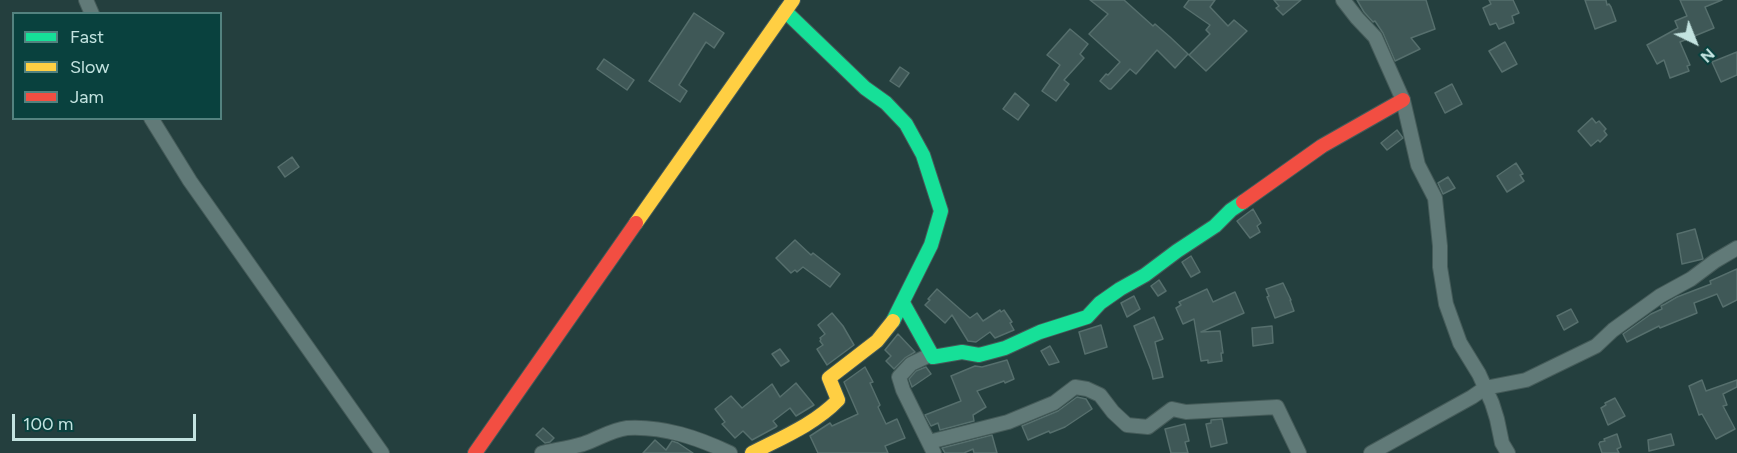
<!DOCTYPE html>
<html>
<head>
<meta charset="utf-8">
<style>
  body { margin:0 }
  #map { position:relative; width:1737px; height:453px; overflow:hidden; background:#243f3e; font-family:Figtree,sans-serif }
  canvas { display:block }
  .legend { position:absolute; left:12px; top:12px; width:210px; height:108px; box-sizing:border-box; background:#09413e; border:2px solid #53827f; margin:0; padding:8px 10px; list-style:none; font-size:18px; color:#c3e3e0 }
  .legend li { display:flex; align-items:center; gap:12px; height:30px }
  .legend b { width:30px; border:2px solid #53827f }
  .north { position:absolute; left:1665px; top:12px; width:60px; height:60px; -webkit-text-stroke:4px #09413e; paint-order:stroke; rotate:137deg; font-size:16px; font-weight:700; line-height:24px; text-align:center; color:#c3e3e0 }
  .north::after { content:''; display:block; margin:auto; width:21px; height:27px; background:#c3e3e0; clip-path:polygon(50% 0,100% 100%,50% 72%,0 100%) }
  .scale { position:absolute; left:12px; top:414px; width:184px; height:27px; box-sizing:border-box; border:3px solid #c3e3e0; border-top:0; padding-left:8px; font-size:18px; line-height:21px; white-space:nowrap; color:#c3e3e0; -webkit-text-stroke:4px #09413e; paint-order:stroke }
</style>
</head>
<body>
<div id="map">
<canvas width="1737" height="453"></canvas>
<ul class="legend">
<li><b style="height:8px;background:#16e098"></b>Fast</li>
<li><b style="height:8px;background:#ffcf43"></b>Slow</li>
<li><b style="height:8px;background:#f24e42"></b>Jam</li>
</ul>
<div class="north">N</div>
<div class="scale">100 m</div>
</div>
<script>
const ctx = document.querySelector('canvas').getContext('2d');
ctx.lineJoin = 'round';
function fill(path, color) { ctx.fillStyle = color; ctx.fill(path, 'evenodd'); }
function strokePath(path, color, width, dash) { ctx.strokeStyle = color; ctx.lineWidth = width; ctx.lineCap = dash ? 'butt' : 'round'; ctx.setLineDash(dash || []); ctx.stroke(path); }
const building = new Path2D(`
  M 1090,0 L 1124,0 L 1153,26 L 1155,24 L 1170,37 L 1188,54 L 1175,68 L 1157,50 L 1136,74 L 1130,69 L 1111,89 L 1109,89 L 1100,81 L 1106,74 L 1108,75 L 1120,62 L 1089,34 L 1108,14 Z
  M 1189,0 L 1215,0 L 1210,7 L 1228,26 L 1234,20 L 1247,31 L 1206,71 L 1189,55 L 1210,34 L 1206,30 L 1210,25 L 1184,7 Z
  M 1274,0 L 1301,0 L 1283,15 L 1276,8 L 1279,6 Z
  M 1357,0 L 1426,0 L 1435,29 L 1411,38 L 1420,49 L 1395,61 L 1383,33 L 1375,21 L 1373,22 L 1364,12 Z
  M 1489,0 L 1513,0 L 1519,13 L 1512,16 L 1514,23 L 1499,29 L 1496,23 L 1490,25 L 1483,8 L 1491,4 Z
  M 1585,0 L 1606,0 L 1607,5 L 1609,4 L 1611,7 L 1616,21 L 1595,29 Z
  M 1680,0 L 1722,0 L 1705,7 L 1714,28 L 1680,42 L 1690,65 L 1687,66 L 1689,71 L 1670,78 L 1664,60 L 1657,64 L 1647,45 L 1678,28 L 1675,21 L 1687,16 Z
  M 694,13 L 724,33 L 714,48 L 706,42 L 679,85 L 687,91 L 680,102 L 649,81 Z
  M 1070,29 L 1088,44 L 1080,54 L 1084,58 L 1064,80 L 1069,84 L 1056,101 L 1042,91 L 1060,65 L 1047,55 Z
  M 1505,42 L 1517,64 L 1502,72 L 1489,51 Z
  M 1737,52 L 1737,75 L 1721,82 L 1712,62 Z
  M 604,59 L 634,80 L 627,90 L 597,69 Z
  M 900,67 L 909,73 L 899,87 L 890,81 Z
  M 1452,84 L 1462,104 L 1445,113 L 1435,93 Z
  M 1015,93 L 1029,105 L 1018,120 L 1003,109 Z
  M 1592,118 L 1596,123 L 1599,121 L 1606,129 L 1604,131 L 1607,135 L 1600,142 L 1598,140 L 1591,146 L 1578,131 Z
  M 1397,130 L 1403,138 L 1387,150 L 1381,143 Z
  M 292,157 L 299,167 L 285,177 L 278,167 Z
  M 1516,163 L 1523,174 L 1520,175 L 1524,181 L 1507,192 L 1497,176 Z
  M 1448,177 L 1455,188 L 1443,194 L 1438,183 Z
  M 1253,209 L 1261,223 L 1257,226 L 1260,232 L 1250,238 L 1237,221 Z
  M 1695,229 L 1703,259 L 1682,264 L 1677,234 Z
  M 795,240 L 811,255 L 813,253 L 840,274 L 830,287 L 803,267 L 797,272 L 795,270 L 791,273 L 776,258 Z
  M 1191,256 L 1200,272 L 1191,277 L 1182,262 Z
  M 1737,269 L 1737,300 L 1723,307 L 1717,294 L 1694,303 L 1697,313 L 1660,328 L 1659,326 L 1627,342 L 1623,334 L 1651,314 L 1662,309 L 1661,306 L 1665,304 L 1677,297 L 1711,284 L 1710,281 Z
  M 1159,280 L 1166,291 L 1158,296 L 1151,286 Z
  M 1283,283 L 1291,300 L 1290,300 L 1294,311 L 1275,318 L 1267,297 L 1269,296 L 1266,289 Z
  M 937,289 L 970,318 L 977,313 L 983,321 L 1000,310 L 1001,312 L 1004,310 L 1012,322 L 1010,323 L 1014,330 L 995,338 L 990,332 L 976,342 L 968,341 L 952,315 L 945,323 L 925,305 L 930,300 L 928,299 Z
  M 1207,289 L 1213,302 L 1235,292 L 1244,313 L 1201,332 L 1220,331 L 1223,353 L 1221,353 L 1222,361 L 1208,363 L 1208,360 L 1201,361 L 1194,319 L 1183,324 L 1176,308 L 1181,305 L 1179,302 Z
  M 1134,296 L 1140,309 L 1127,317 L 1121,303 Z
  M 1571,309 L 1578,322 L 1564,330 L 1557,316 Z
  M 832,313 L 843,326 L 854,345 L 827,365 L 817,349 L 823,345 L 820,341 L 821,339 L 820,338 L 825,334 L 818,325 Z
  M 1154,317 L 1163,339 L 1155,342 L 1163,377 L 1153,379 L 1151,370 L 1134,326 Z
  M 1101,325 L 1107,347 L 1085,354 L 1079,332 Z
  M 1272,326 L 1273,343 L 1253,346 L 1252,328 Z
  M 898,334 L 915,352 L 905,358 L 894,369 L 886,361 L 891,356 L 885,350 Z
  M 1050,346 L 1059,362 L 1049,365 L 1041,351 Z
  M 780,349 L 789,361 L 781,366 L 772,354 Z
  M 1007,360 L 1014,379 L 1005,383 L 1004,381 L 977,391 L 986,407 L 973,415 L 974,421 L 940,430 L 938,423 L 931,426 L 925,415 L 961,401 L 951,376 L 975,366 L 982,367 Z
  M 865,367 L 873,382 L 870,383 L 880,405 L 878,407 L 886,424 L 897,419 L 905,438 L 885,446 L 888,453 L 818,453 L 810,436 L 830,423 L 832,426 L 858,414 L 844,382 Z
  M 926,367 L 931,374 L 912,387 L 909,379 L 916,371 Z
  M 1702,380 L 1706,391 L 1737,380 L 1737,387 L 1723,394 L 1727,405 L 1723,406 L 1735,429 L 1716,439 L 1702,414 L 1699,415 L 1689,386 Z
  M 796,383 L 814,405 L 796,416 L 790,408 L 773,421 L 777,426 L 776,427 L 752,440 L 743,431 L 735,438 L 722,424 L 725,422 L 715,409 L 731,396 L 742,408 L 772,384 L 780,397 Z
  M 1077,397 L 1086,399 L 1092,409 L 1065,427 L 1050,433 L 1049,431 L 1028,440 L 1022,426 L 1058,411 Z
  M 1615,398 L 1625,416 L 1608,425 L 1601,408 L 1606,405 L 1605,403 Z
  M 1222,419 L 1227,443 L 1211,447 L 1206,424 L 1211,423 L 1211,420 Z
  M 1185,424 L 1189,441 L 1185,442 L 1188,453 L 1171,453 L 1165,429 Z
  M 543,428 L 554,438 L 550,442 L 545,443 L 536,435 Z
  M 1617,434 L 1621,447 L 1617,449 L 1619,453 L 1602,453 L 1599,444 L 1600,442 L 1605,441 L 1604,439 Z
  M 1671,434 L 1674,445 L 1649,451 L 1648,440 Z
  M 992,435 L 997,453 L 974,453 L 973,449 L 964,453 L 945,453 L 942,448 Z
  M 655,440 L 666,450 L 672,441 L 678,443 L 693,453 L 643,453 Z`);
fill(building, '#3f5857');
strokePath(building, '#566f6d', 1.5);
const street = new Path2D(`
  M 86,0 L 92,14
  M 1343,0 L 1357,18 L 1375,37 L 1403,100 L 1418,165 L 1435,198 L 1440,246 L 1440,267 L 1446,304 L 1460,343 L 1479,374 L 1492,403 L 1497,419 L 1502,443 L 1508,453
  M 151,118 L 190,181 L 382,453
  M 932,354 L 911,364 L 899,377 L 903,390 L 934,453
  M 929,442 L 1008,422 L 1054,403 L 1075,387 L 1087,389 L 1100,395 L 1113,412 L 1127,425 L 1148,427 L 1172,409 L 1186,412 L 1277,407 L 1299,453
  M 542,453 C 555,450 570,448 583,444 C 598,439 611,430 627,428 C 664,426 698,438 730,453
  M 1371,453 L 1472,397 L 1485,388 L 1526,380 L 1596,346 L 1613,330 L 1660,296 L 1691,279 L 1715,261 L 1737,248`);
const fast = new Path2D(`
  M 785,11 L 865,88 L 886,103 L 906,124 L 923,155 L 941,211 L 931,245 L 893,321
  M 903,303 L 933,357 L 962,352 L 979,355 L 1005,348 L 1040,332 L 1087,317 L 1100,303 L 1120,289 L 1145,275 L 1177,251 L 1215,226 L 1231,210 L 1243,202`);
const slow = new Path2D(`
  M 636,223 L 793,0
  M 752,453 C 781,438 815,424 838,400 L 829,378 L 877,341 L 893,321`);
const jam = new Path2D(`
  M 1243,202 L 1322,146 L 1403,100
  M 475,453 L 636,223`);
strokePath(street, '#455b59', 16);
strokePath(fast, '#455b59', 16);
strokePath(slow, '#455b59', 16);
strokePath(jam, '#455b59', 16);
strokePath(street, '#617a78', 14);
strokePath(fast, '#16e098', 14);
strokePath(slow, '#ffcf43', 14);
strokePath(jam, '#f24e42', 14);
</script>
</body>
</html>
